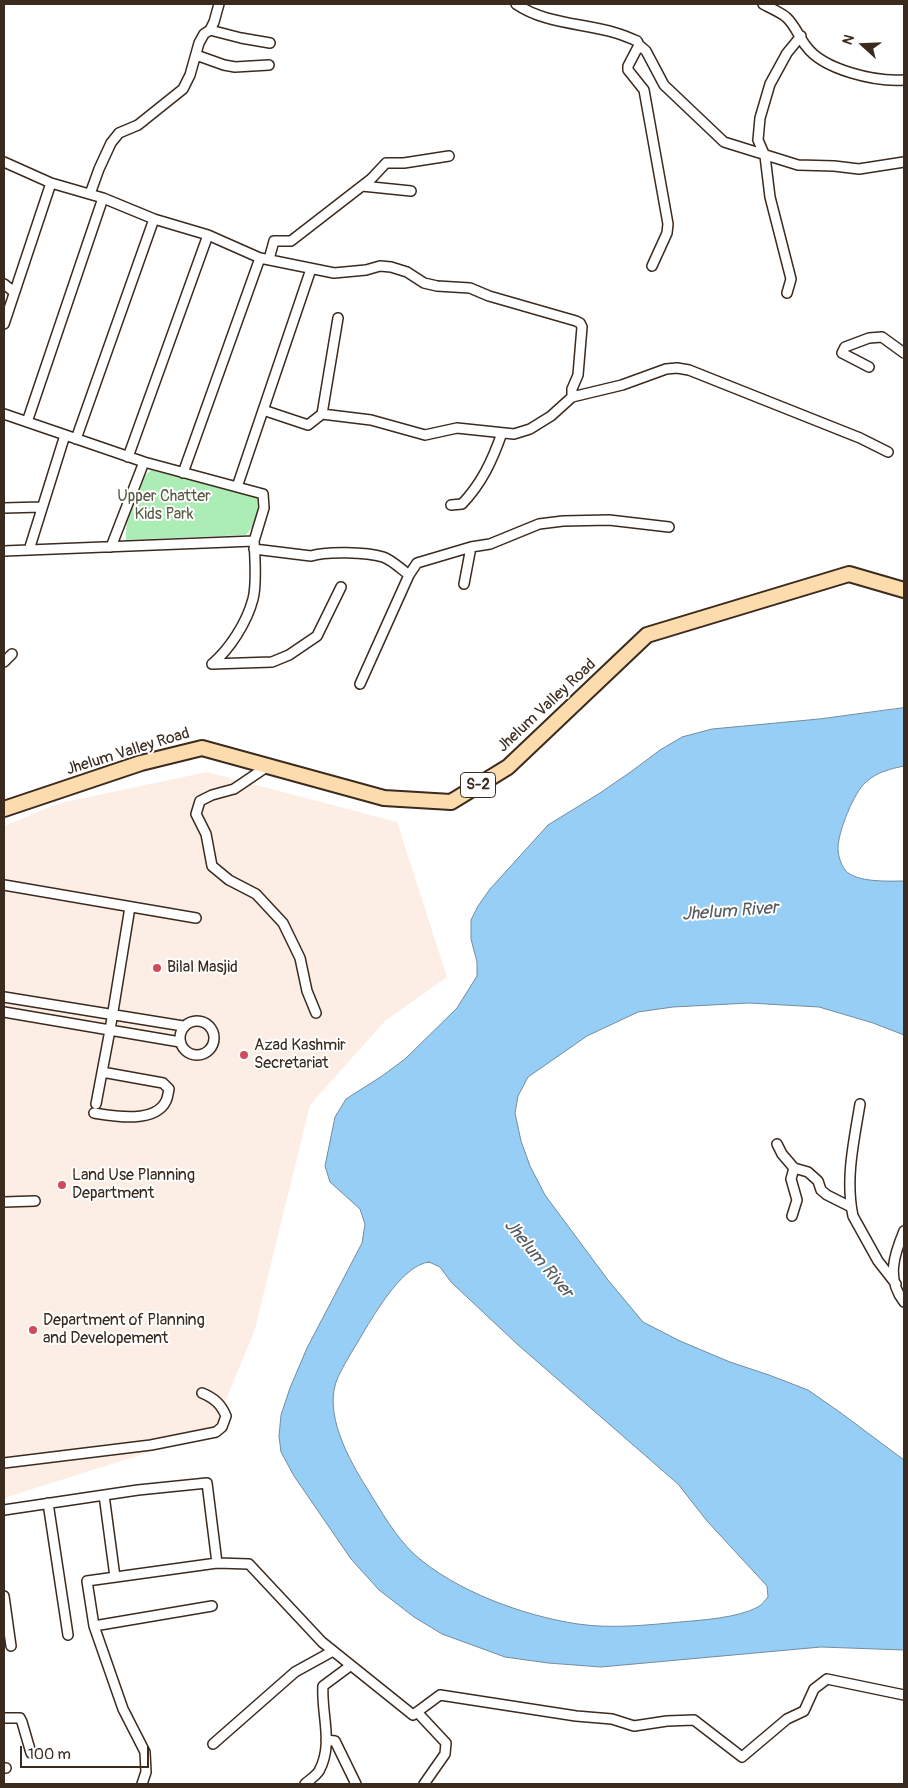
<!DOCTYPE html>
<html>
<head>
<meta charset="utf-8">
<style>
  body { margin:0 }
  #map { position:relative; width:908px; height:1788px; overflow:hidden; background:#fff; font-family:Pangolin,sans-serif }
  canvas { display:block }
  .frame { position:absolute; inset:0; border:5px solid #3b2a1e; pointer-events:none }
  .north { position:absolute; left:838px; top:20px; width:50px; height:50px; -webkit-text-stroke:4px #fff; paint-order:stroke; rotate:290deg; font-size:14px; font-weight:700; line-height:20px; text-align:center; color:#3b2a1e }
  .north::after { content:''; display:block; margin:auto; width:18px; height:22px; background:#3b2a1e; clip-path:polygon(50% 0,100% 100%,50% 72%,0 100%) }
  .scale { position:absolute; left:20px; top:1746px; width:129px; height:22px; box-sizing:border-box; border:2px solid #3b2a1e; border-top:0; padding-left:6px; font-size:15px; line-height:18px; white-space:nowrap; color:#3b2a1e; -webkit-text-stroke:4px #fff; paint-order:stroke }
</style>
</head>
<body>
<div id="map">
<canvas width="908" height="1788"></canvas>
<div class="frame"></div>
<div class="north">N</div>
<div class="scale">100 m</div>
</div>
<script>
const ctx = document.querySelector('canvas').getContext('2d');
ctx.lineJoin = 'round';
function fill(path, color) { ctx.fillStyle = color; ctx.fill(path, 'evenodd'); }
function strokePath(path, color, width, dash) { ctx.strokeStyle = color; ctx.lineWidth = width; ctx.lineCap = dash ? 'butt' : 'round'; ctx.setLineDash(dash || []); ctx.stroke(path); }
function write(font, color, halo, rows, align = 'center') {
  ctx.font = font + ' Pangolin,sans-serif'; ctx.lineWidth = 4; ctx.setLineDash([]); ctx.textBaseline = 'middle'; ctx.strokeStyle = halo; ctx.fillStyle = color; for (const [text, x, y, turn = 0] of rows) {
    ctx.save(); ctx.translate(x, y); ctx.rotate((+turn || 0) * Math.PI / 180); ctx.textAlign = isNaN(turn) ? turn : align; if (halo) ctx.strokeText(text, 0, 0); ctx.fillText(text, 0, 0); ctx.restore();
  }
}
fill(new Path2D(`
  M 207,772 L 397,822 L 447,977 L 385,1021 L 310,1105 L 255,1329 L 213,1432 L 4,1498 L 4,826 L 60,803 Z`), '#fdeee5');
fill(new Path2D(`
  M 151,470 L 257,498 C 259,513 256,524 246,535 L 126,540 C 125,518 133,484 151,470 Z`), '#acedb6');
const water = new Path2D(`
  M 904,708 L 904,766 C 890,769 877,772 866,782 C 854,792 838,832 838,848 C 838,856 841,864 845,870 C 856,883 889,881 904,881 L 904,1035 L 873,1023 L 819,1007 L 749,1003 L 673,1007 L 638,1012 L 587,1036 L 528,1077 L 518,1096 L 515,1113 L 521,1141 L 530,1166 L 545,1195 L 608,1280 L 643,1322 L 680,1341 L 730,1362 L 769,1375 L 808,1390 L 841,1413 L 904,1460 L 904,1650 L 821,1647 L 601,1667 L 548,1663 L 505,1657 L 442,1634 L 414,1617 L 379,1590 L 351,1559 L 294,1476 L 281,1452 L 279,1436 L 281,1415 L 290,1388 L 307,1348 L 362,1243 L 365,1224 L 360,1209 L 330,1182 L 325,1166 L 335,1117 L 346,1099 L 382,1076 L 405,1059 L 457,1008 L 477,976 L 477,962 L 471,939 L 471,920 L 478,906 L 490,889 L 548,825 L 600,793 L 632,771 L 660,750 L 682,737 L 712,729 L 819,719 ZM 429,1262 L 440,1267 L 451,1282 L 517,1344 L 678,1484 L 707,1521 L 767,1586 L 768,1597 C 765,1600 762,1605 758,1607 C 737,1618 703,1620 680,1622 C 647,1625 612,1629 578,1624 C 524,1616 455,1591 414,1554 C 395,1536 381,1511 368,1490 C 349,1460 322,1412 338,1377 C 346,1360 357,1344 366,1328 C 379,1307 404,1265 429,1262 Z`);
fill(water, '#96cef5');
strokePath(water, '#728c9f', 1);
const minor = new Path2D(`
  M 516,4 C 545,24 583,23 616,33 C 623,35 630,38 637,41 L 639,45 L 628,66 L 628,70 L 644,90 L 668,224 L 667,233 L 652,266
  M 763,4 C 770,8 780,12 786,17 C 795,25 799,37 806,46 C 823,70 876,82 904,80
  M 210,30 L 241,38 L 270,43
  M 639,45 L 646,51 L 664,85 L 724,142 L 798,165 L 834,166 L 859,169 L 904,162
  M 196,55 L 224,65 L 235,67 L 269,65
  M 4,162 L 51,183 L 103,198 L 154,219 L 208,235 L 260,258 L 334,273 L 366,270 L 380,266 L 391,267 L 407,272 L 424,283 L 437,286 L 470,288 L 489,296 L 576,321 L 580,323 L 582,327 L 578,375 L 572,389 L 572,397
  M 362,186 L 411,191
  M 90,194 L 99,169 L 111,143 L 119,133 L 138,125 L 183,89 L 190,75 L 199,43 L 204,34 L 210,30 L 214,22 L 219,4
  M 269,259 L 274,241 L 291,241 L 371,179 L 386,163 L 404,163 L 449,156
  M 4,284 L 14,292
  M 787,293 L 791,279 L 770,197 L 765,156 L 758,140 L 760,118 L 770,84 L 787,53 L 801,36
  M 4,324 L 51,183
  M 869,367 L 842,353 L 845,347 L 869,338 L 882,337 L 904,353
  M 263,410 L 308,425 L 322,414 L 338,318
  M 4,414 L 144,462 L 263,494 L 264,508 L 254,541
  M 322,414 L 371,420 L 425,435 L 457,428 L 514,434 L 530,429 L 551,416 L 572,397 L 622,385 L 666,369 L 677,368 L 689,370 L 860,438 L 888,452
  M 27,422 L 103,198
  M 76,439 L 154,219
  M 128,457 L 208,235
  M 183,473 L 260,258
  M 237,487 L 311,269
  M 451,505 L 462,504 C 482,483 492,461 502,433
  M 4,508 L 41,507
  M 111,547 L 144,462
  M 254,549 L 311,556 C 326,551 367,552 383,557 C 392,560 401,569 409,575 L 360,684
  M 29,550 L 65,435
  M 4,551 L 254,541 C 255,557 257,584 253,599 C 247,622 230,649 212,664
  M 409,575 L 417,563 L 471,547
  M 464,584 L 471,547 L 490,544 L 539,524 L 563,521 L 609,520 L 669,527
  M 4,662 L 12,654
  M 212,664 L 272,662 L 289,655 L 317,636 L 341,587
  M 268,766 L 234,789 L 212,795 L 200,801 L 196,814 L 206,834 L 212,866 L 229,880 L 256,894 L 283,923 L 300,958 L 307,991 L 316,1013
  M 4,885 L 196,918
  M 4,997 L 183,1026
  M 4,1012 L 180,1042
  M180 1038a17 17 0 1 1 34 0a17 17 0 1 1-34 0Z
  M 96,1104 L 110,1030 L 130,907
  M 860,1104 C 854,1141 845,1179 853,1216 L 878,1261 L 896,1284
  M 94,1113 C 113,1116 155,1124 166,1101 C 168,1097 168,1093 169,1089 L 163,1083 L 102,1072
  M 777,1144 L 782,1154 L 794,1168 L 808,1172 L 818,1181 L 821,1190 L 827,1195 L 851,1207
  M 4,1202 L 35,1201
  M 792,1216 L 797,1200 L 791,1179 L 794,1168
  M 904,1231 C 894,1255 886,1279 904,1302
  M 4,1463 L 151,1445 L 216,1432 L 222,1427 L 226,1416 C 221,1404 214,1398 202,1393
  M 104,1495 L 115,1577
  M 48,1503 L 68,1635
  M 4,1510 L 138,1490 L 207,1483 L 217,1563 L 249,1564 L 322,1642 L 413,1715 L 440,1695 L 576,1716 L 612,1719 L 634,1726 L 667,1721 L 694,1720 L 742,1757 L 787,1719 L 804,1711 L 814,1689 L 827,1679 L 904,1695
  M 4,1596 L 11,1646
  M 212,1606 L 94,1626 L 87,1581 L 217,1563
  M 94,1626 L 123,1709 L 145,1752 L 146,1772 L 142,1784
  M 417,1712 L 446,1743 L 445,1754 L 424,1784
  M 4,1718 L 20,1718 L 22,1722 L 31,1753
  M 326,1740 L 335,1741 L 356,1784
  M 213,1744 L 295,1672 L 333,1651
  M 4,1768 L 6,1768
  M 305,1784 C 309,1780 316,1776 319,1771 C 334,1744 321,1714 323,1686 L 350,1666`);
const trunk = new Path2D(`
  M 4,809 L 141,763 L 202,748 L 384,798 L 451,802 L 508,767 L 647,635 L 849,574 L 904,590`);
strokePath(minor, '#3b2a1e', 12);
strokePath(trunk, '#3b2a1e', 18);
strokePath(minor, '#fff', 9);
strokePath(trunk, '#fcdcac', 14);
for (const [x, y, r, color] of [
  [157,968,5,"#d1495b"],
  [244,1055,5,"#d1495b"],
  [62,1185,5,"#d1495b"],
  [33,1330,5,"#d1495b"]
]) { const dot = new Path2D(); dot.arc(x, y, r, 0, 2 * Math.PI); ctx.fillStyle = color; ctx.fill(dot); strokePath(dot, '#fff', 2); }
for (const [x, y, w] of [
  [478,785,35]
]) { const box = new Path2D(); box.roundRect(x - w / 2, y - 12.5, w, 25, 4); ctx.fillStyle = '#fff'; ctx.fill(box); strokePath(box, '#3b2a1e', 1); }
write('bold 15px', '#3b2a1e', null, [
  ["S-2",478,785]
]);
write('16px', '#575b44', '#fff', [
  ["Upper Chatter",164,497],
  ["Kids Park",164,515]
]);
write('16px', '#3b2a1e', '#fff', [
  ["Jhelum Valley Road",547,706,-43],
  ["Jhelum Valley Road",128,752,-17]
]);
write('16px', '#3b2a1e', '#fff', [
  ["Bilal Masjid",167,968],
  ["Azad Kashmir",254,1046],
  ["Secretariat",254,1064],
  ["Land Use Planning",72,1176],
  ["Department",72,1194],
  ["Department of Planning",43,1321],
  ["and Developement",43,1339]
], 'left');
write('italic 18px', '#565b5e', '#fff', [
  ["Jhelum River",730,912,-4],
  ["Jhelum River",538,1259,50]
]);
</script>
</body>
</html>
